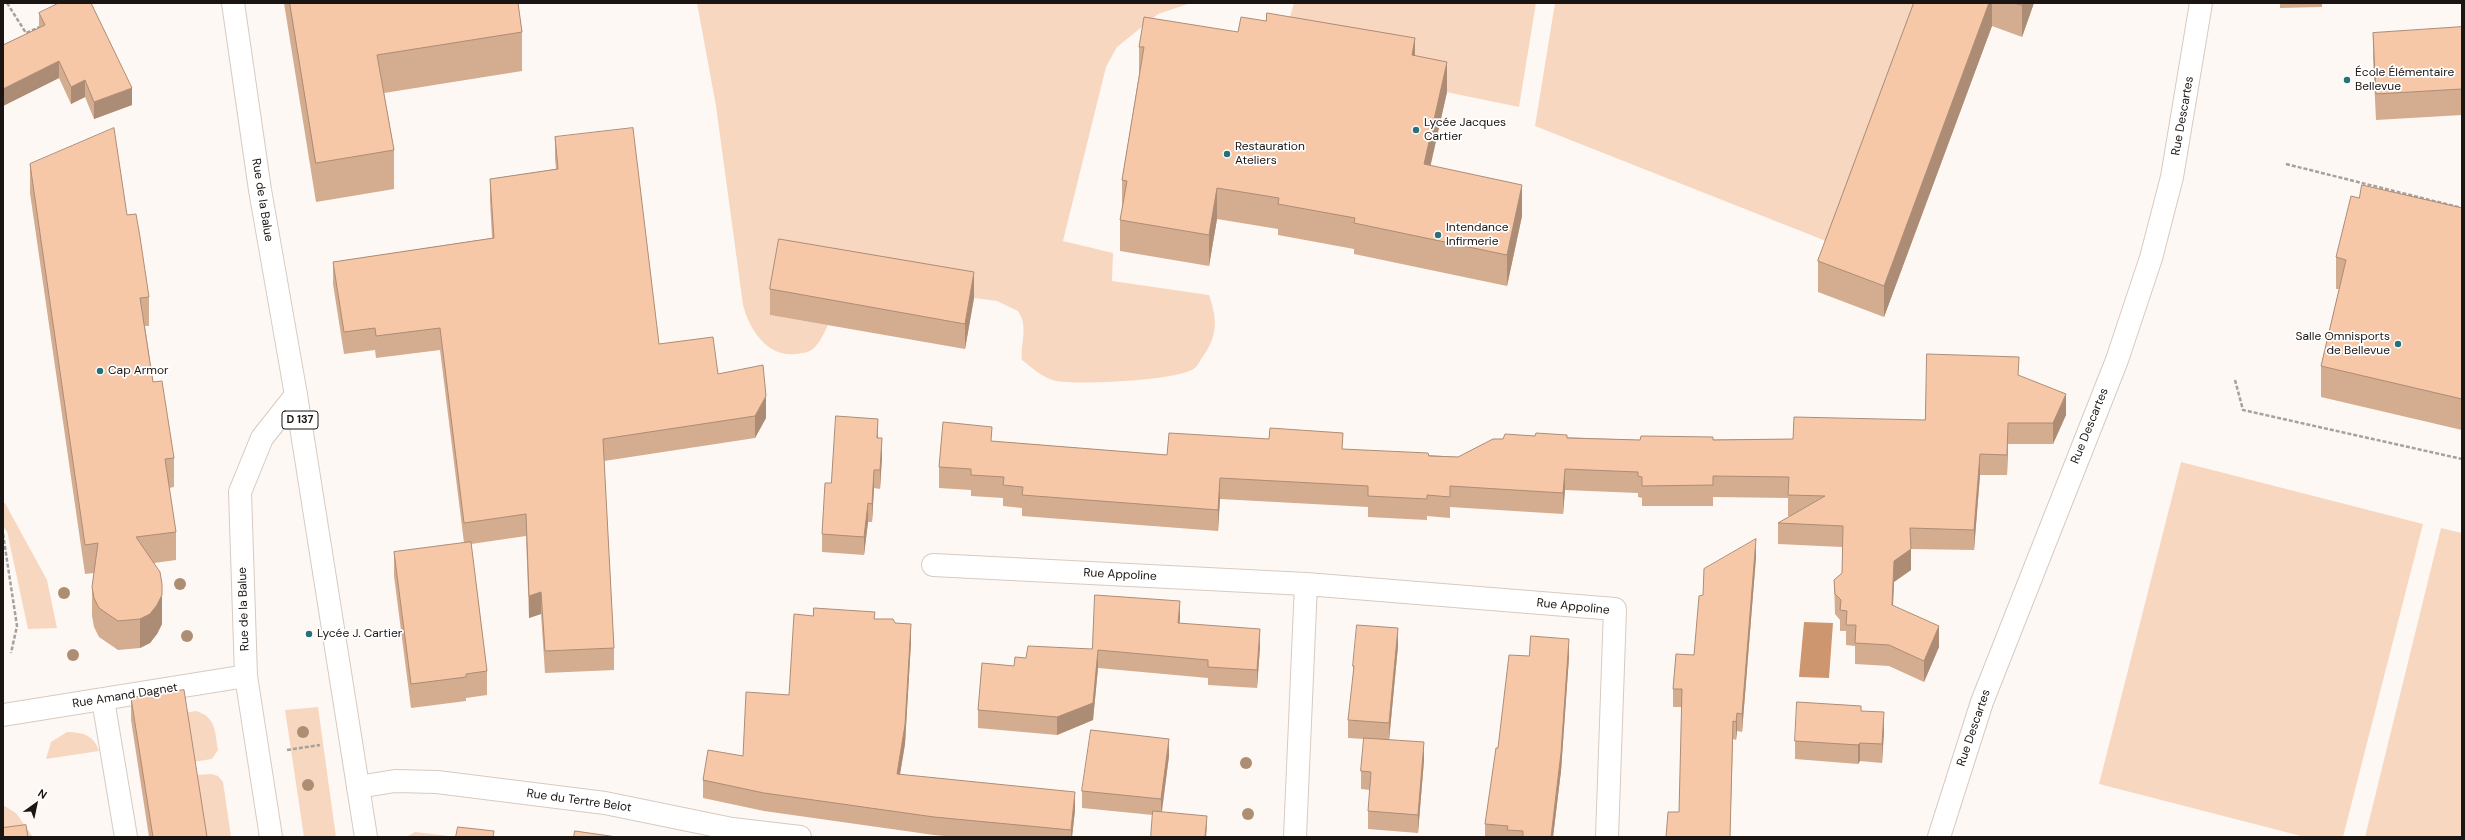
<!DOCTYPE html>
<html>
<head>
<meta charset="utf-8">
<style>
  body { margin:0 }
  #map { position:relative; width:2465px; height:840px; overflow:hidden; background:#fef8f4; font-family:"DM Sans",sans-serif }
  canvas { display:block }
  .frame { position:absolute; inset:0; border:4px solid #1a1512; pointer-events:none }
  .north { position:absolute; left:16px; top:784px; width:40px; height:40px; -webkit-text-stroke:3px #fff; paint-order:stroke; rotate:33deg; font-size:11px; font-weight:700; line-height:16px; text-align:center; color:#1a1512 }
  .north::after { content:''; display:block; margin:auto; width:14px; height:18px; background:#1a1512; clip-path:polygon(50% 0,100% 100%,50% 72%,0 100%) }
</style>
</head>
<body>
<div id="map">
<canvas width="2465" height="840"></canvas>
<div class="frame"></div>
<div class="north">N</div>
</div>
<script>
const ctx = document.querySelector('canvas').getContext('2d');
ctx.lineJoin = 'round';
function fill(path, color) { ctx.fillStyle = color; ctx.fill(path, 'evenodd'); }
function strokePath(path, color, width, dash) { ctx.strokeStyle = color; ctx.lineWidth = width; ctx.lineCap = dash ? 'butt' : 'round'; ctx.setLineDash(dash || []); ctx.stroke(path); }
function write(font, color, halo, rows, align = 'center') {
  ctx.font = font + ' "DM Sans",sans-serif'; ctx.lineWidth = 3.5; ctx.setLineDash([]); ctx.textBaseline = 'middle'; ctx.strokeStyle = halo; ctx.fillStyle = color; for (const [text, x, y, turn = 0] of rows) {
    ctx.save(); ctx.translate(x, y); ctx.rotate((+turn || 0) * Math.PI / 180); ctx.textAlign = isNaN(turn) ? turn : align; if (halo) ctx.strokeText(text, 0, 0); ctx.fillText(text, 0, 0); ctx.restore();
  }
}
fill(new Path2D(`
  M 697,3 L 1191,3 L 1158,14 L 1117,47 L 1106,67 L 1063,241 L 1113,253 L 1112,281 L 1209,295 C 1217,318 1218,335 1204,355 C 1201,359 1198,365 1195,368 C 1178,381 1077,385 1056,381 C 1043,378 1032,368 1022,360 C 1020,343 1029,327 1018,311 L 997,301 L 974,298 L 770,315 L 828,325 C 824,333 820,343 813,349 C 808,353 802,353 795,354 C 767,357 749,329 743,305 L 716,106 Z
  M 1294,3 L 1536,3 L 1519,107 L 1422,87 L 1285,34 Z
  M 1555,3 L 1925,3 L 1836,245 L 1535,126 Z
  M 2181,462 L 2423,524 L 2343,837 L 2305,837 L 2099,784 Z
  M 3,503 L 5,503 L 47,580 L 57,628 L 28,629 L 7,531 L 3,527 Z
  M 2441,528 L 2462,533 L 2462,837 L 2365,837 Z
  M 318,707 L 336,837 L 304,837 L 285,710 Z
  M 196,711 C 216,717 215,732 218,750 L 212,759 L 192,762 L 184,713 Z
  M 67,732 C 82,732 94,735 99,751 L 46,759 L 51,742 Z
  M 212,774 L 218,776 L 223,782 L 231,837 L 204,837 L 194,775 Z
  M 3,805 L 16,813 L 33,837 L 3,837 Z
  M 415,832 L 458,837 L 406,837 Z`), '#f7d7c0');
fill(new Path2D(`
  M 1804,622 L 1833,623 L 1829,678 L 1799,677 Z`), '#ce966f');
const minor = new Path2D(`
  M 933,565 L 1306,584
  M 103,700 L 126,837
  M 3,715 L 246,676
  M 358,787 L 395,781 L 437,782 L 605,803 L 732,829 L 800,837
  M 271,837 L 246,676 L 240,492 L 262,438 L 296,395
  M 1295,837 L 1306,584 L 1615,609 L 1607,837
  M 1939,837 L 1982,702 L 2117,360 L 2151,258 L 2172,177 L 2201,3`);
const major = new Path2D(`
  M 233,3 L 260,190 L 296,395 L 366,837`);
strokePath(minor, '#d7cac1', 24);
strokePath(major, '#d7cac1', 24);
strokePath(new Path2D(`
  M 7,3 L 26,33 L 42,26
  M 2286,164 L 2462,208
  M 2235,380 L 2243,410 L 2462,459
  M 3,534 L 17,626 L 11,653
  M 287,750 L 320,745`), '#a7a19e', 2.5, [4, 2]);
strokePath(minor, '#fff', 22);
strokePath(major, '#fff', 22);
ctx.fillStyle = '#ae8e72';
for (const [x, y] of [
  [180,584],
  [64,593],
  [187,636],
  [73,655],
  [303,732],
  [1246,763],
  [308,785],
  [1248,814]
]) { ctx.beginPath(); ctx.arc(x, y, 6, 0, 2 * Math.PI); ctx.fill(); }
fill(new Path2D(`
  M 284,3 L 518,3 L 522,32 L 522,71 L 384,93 L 394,150 L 394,189 L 316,202 Z
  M 1914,3 L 2034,3 L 2022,37 L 1992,26 L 1884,317 L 1818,292 L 1818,261 Z
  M 2280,3 L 2322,3 L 2322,7 L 2280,8 Z
  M 39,13 L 132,105 L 94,119 L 85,97 L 71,104 L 59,78 L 3,106 L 3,45 L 39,28 Z
  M 2462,27 L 2462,115 L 2376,120 L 2373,58 L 2373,33 Z
  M 1238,32 L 1415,55 L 1447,92 L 1430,166 L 1522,216 L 1507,286 L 1354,254 L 1354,249 L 1278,235 L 1278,229 L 1217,219 L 1209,266 L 1120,251 L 1120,220 L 1122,211 L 1122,180 L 1139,75 L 1139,47 Z
  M 555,137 L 659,344 L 718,374 L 766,418 L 755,438 L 604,461 L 614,648 L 614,670 L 545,673 L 541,614 L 529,618 L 526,536 L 471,544 L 487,671 L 487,695 L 466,698 L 466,701 L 411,708 L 394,576 L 394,552 L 464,543 L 440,350 L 376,358 L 375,350 L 344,354 L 333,284 L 333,262 L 492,238 L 490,201 L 490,179 L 556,169 L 555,159 Z
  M 30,164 L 149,297 L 149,326 L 145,326 L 153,382 L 174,458 L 174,487 L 169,488 L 176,532 L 176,560 L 154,563 L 162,613 L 162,624 L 157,634 L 150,643 L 140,648 L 118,650 L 99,637 L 94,627 L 92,616 L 92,587 L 94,573 L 85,574 L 30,193 Z
  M 2359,198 L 2462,208 L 2462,430 L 2321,397 L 2321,366 L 2339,289 L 2336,289 L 2336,257 Z
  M 770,289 L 974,298 L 965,349 L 770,315 Z
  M 2019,376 L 2066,415 L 2053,444 L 2008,444 L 2007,475 L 1980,475 L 1974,550 L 1911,549 L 1911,570 L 1894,582 L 1893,606 L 1939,647 L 1924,682 L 1889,666 L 1855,664 L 1855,646 L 1846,645 L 1846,631 L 1840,631 L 1840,620 L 1835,614 L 1834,580 L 1842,573 L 1842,547 L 1778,544 L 1778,523 L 1790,516 L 1788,516 L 1788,498 L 1713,497 L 1713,506 L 1642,506 L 1642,498 L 1638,497 L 1638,493 L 1565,490 L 1563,514 L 1450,507 L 1450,518 L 1427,516 L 1427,520 L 1368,517 L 1368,507 L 1220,499 L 1218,531 L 1022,516 L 1022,508 L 1003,506 L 1003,498 L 971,496 L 971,490 L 939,488 L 939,467 L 992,441 L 1167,455 L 1343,449 L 1458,457 L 1503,439 L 1535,436 L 1640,440 L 1793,439 L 1925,420 Z
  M 878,438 L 882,457 L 880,489 L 874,488 L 872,522 L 868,522 L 864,555 L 822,552 L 822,534 L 831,483 Z
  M 1756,557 L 1742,732 L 1737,731 L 1736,740 L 1733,739 L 1730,837 L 1666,837 L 1679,812 L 1682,707 L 1673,707 L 1673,689 L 1694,655 L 1703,595 Z
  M 813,616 L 875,619 L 895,623 L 911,642 L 905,744 L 900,774 L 1075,810 L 1072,837 L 955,837 L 934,835 L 764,811 L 703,798 L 703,780 L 743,756 L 789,695 Z
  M 1180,618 L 1179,623 L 1260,647 L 1257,688 L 1208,685 L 1208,678 L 1098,668 L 1093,720 L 1057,735 L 978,728 L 978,710 L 1026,658 L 1092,649 Z
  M 1398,646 L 1389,740 L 1424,760 L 1418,833 L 1368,829 L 1368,811 L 1370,790 L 1361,789 L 1361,771 L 1364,739 L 1348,738 L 1348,720 L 1353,682 L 1353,666 Z
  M 1529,656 L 1569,657 L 1561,771 L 1553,837 L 1485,837 L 1485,824 L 1498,748 Z
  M 131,698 L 207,837 L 149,837 L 131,720 Z
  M 1861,711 L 1884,731 L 1882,763 L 1860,761 L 1858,764 L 1795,759 L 1795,741 Z
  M 1169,756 L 1162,812 L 1207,826 L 1206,837 L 1151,837 L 1153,815 L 1082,808 L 1082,791 Z`), '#d4ac90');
fill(new Path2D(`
  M 1989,3 L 1992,3 L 1992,26 L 1884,317 L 1884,286 Z
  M 2022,3 L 2034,3 L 2022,37 Z
  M 1415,38 L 1415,69 L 1412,55 Z
  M 59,61 L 59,78 L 3,106 L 3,89 Z
  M 1447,62 L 1447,92 L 1424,195 L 1424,164 Z
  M 85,80 L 85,97 L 71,104 L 71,87 Z
  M 132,88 L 132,105 L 94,119 L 94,102 Z
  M 1522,185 L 1522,216 L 1507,286 L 1507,255 Z
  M 1217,188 L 1217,219 L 1209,266 L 1209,235 Z
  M 974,272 L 974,298 L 965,349 L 965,324 Z
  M 2066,394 L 2066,415 L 2053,444 L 2053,423 Z
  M 766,396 L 766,418 L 755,438 L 755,416 Z
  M 3,418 L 4,418 L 4,427 L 3,428 Z
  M 878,419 L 878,437 L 877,456 L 877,438 Z
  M 2008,423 L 2008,444 L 2007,475 L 2007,455 Z
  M 882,438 L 882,457 L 880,489 L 880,470 Z
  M 1980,454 L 1980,475 L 1974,550 L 1974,530 Z
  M 1565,469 L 1565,490 L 1563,514 L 1563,493 Z
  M 874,470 L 874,488 L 872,522 L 872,504 Z
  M 1220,478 L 1220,499 L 1218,531 L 1218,510 Z
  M 868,503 L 868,522 L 864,555 L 864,537 Z
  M 1756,539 L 1756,557 L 1742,732 L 1742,714 Z
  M 1911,549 L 1911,570 L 1894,582 L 1892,626 L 1892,605 L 1894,561 Z
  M 162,584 L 162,624 L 157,634 L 150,643 L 140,648 L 140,619 Z
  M 541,592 L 541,614 L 529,618 L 529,596 Z
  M 1180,601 L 1180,618 L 1178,640 L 1178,623 Z
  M 911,624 L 911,642 L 905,744 L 897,792 L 897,774 Z
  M 1939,626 L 1939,647 L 1924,682 L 1924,661 Z
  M 1398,628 L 1398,646 L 1389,741 L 1389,723 Z
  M 1260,629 L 1260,647 L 1257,688 L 1257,670 Z
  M 1569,639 L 1569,657 L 1561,771 L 1553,837 L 1551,837 Z
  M 1098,650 L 1098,668 L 1093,720 L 1057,735 L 1057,717 Z
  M 1884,712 L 1884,731 L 1882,763 L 1882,744 Z
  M 1737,713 L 1737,731 L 1736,740 L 1736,722 Z
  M 1169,739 L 1169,756 L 1161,816 L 1161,799 Z
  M 1424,742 L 1424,760 L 1418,833 L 1418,815 Z
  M 1860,743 L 1860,761 L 1858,764 L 1858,745 Z
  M 1075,792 L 1075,810 L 1072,837 L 1071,837 L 1071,830 Z
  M 1207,816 L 1206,837 L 1205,837 Z`), '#ad8c76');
const building = new Path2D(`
  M 59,3 L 91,3 L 132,88 L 94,102 L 85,80 L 71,87 L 59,61 L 3,89 L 3,45 L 45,25 L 39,13 Z
  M 290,3 L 518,3 L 522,32 L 377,55 L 394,150 L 316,163 Z
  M 1914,3 L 1989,3 L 1884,286 L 1818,261 Z
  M 2015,3 L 2022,3 L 2022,5 Z
  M 1267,13 L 1415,38 L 1412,55 L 1447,62 L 1424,164 L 1522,185 L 1507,255 L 1354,223 L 1355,218 L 1278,204 L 1279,198 L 1217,188 L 1209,235 L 1120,220 L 1127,181 L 1122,180 L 1144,47 L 1139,47 L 1144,17 L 1238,32 L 1241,17 L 1266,21 Z
  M 2462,27 L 2462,89 L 2376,94 L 2373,33 Z
  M 114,128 L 127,215 L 136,214 L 140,237 L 149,297 L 140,298 L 153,382 L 162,381 L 174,458 L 165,459 L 176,532 L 136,537 L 160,572 L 162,584 L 162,595 L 157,605 L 150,614 L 140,619 L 118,621 L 99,608 L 94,598 L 92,587 L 98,543 L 85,545 L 30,164 Z
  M 633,128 L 659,344 L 713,337 L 718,374 L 763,365 L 766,396 L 755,416 L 603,439 L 614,648 L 545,651 L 541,592 L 529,596 L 526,514 L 464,523 L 440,328 L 376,336 L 375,328 L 344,332 L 333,262 L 494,238 L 490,179 L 558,169 L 555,137 Z
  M 2362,185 L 2462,208 L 2462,399 L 2321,366 L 2346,260 L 2336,257 L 2351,196 L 2359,198 Z
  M 779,239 L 974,272 L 965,324 L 770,289 Z
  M 1927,354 L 2019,357 L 2018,375 L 2066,394 L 2053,423 L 2008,423 L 2007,455 L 1980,454 L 1974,530 L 1910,528 L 1911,549 L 1894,561 L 1892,605 L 1939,626 L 1924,661 L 1889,645 L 1855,643 L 1856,625 L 1846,625 L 1847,611 L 1840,610 L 1841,600 L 1835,594 L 1834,580 L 1842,573 L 1843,526 L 1778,523 L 1825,496 L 1788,495 L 1789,477 L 1713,476 L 1713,485 L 1642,486 L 1642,477 L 1638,476 L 1638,472 L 1565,469 L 1563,493 L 1450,486 L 1450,497 L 1427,495 L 1427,499 L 1368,496 L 1368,486 L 1220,478 L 1218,510 L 1022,495 L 1023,487 L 1003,485 L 1004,477 L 971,475 L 971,469 L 939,467 L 943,422 L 992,427 L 991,441 L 1167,455 L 1169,433 L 1269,439 L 1270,428 L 1343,433 L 1342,449 L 1428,453 L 1429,456 L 1458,457 L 1493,439 L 1503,439 L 1505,434 L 1535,436 L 1536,433 L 1567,435 L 1567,438 L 1640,440 L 1641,436 L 1713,437 L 1713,440 L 1793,439 L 1794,417 L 1925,420 Z
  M 836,416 L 878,419 L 877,438 L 882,438 L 880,470 L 874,470 L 872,504 L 868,503 L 864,537 L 822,534 L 825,483 L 831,483 Z
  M 1756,539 L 1742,714 L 1737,713 L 1736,722 L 1733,721 L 1730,837 L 1666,837 L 1668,812 L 1679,812 L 1682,689 L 1673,689 L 1676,654 L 1694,655 L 1699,596 L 1703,595 L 1704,569 Z
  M 471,542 L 487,671 L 466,674 L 466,677 L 411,684 L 394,552 Z
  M 1095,595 L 1180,601 L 1178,623 L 1260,629 L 1257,670 L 1208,667 L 1208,660 L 1098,650 L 1093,703 L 1057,717 L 978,710 L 982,663 L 1014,666 L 1015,657 L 1026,658 L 1028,646 L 1092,649 Z
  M 814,608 L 875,612 L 874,619 L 893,619 L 895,623 L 911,624 L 905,725 L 897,774 L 1075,792 L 1071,830 L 934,817 L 764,793 L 703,780 L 708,750 L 743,756 L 746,692 L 789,695 L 794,614 L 813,616 Z
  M 1357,625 L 1398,628 L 1389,723 L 1348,720 L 1354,666 L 1353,666 Z
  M 1531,636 L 1569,639 L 1561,753 L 1551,837 L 1523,837 L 1523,831 L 1507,830 L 1508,826 L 1485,824 L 1496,748 L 1498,748 L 1509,655 L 1529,656 Z
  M 184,690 L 207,837 L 153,837 L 131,698 Z
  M 1797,702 L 1861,706 L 1861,711 L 1884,712 L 1882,744 L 1860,743 L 1858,745 L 1795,741 Z
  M 1091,730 L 1169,739 L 1161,799 L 1082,791 Z
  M 1364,738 L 1424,742 L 1418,815 L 1368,811 L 1371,772 L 1361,771 Z
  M 1153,811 L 1207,816 L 1205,837 L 1151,837 Z
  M 26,825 L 28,837 L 3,837 L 3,828 Z
  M 458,827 L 494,831 L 493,837 L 456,837 Z
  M 575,831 L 617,837 L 574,837 Z`);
fill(building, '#f7c8a8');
strokePath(building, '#ad8c76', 1);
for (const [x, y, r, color] of [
  [2347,80,4,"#28717a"],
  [1416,130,4,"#28717a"],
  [1227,154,4,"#28717a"],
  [1438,235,4,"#28717a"],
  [2398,344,4,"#28717a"],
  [100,371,4,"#28717a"],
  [309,634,4,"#28717a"]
]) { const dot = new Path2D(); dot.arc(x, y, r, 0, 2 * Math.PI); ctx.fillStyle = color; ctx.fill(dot); strokePath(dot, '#fff', 1.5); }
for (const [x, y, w] of [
  [300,420,36]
]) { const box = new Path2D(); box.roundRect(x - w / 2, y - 9, w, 18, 3); ctx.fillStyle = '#fff'; ctx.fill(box); strokePath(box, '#1a1512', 1); }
write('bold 11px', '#1a1512', null, [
  ["D 137",300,420]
]);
write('12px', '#1a1512', '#fff', [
  ["École Élémentaire",2355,73],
  ["Bellevue",2355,87],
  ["Lycée Jacques",1424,123],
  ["Cartier",1424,137],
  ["Restauration",1235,147],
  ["Ateliers",1235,161],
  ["Intendance",1446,228],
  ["Infirmerie",1446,242],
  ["Salle Omnisports",2390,337,"right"],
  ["de Bellevue",2390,351,"right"],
  ["Cap Armor",108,371],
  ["Lycée J. Cartier",317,634]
], 'left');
write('12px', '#1a1512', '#fff', [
  ["Rue Descartes",2183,116,-80],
  ["Rue de la Balue",262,200,81],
  ["Rue Descartes",2090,426,-68],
  ["Rue Appoline",1120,575,3],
  ["Rue Appoline",1573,607,6],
  ["Rue de la Balue",244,609,-92],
  ["Rue Amand Dagnet",125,696,-9],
  ["Rue Descartes",1974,728,-71],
  ["Rue du Tertre Belot",579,801,8]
]);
</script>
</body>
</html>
